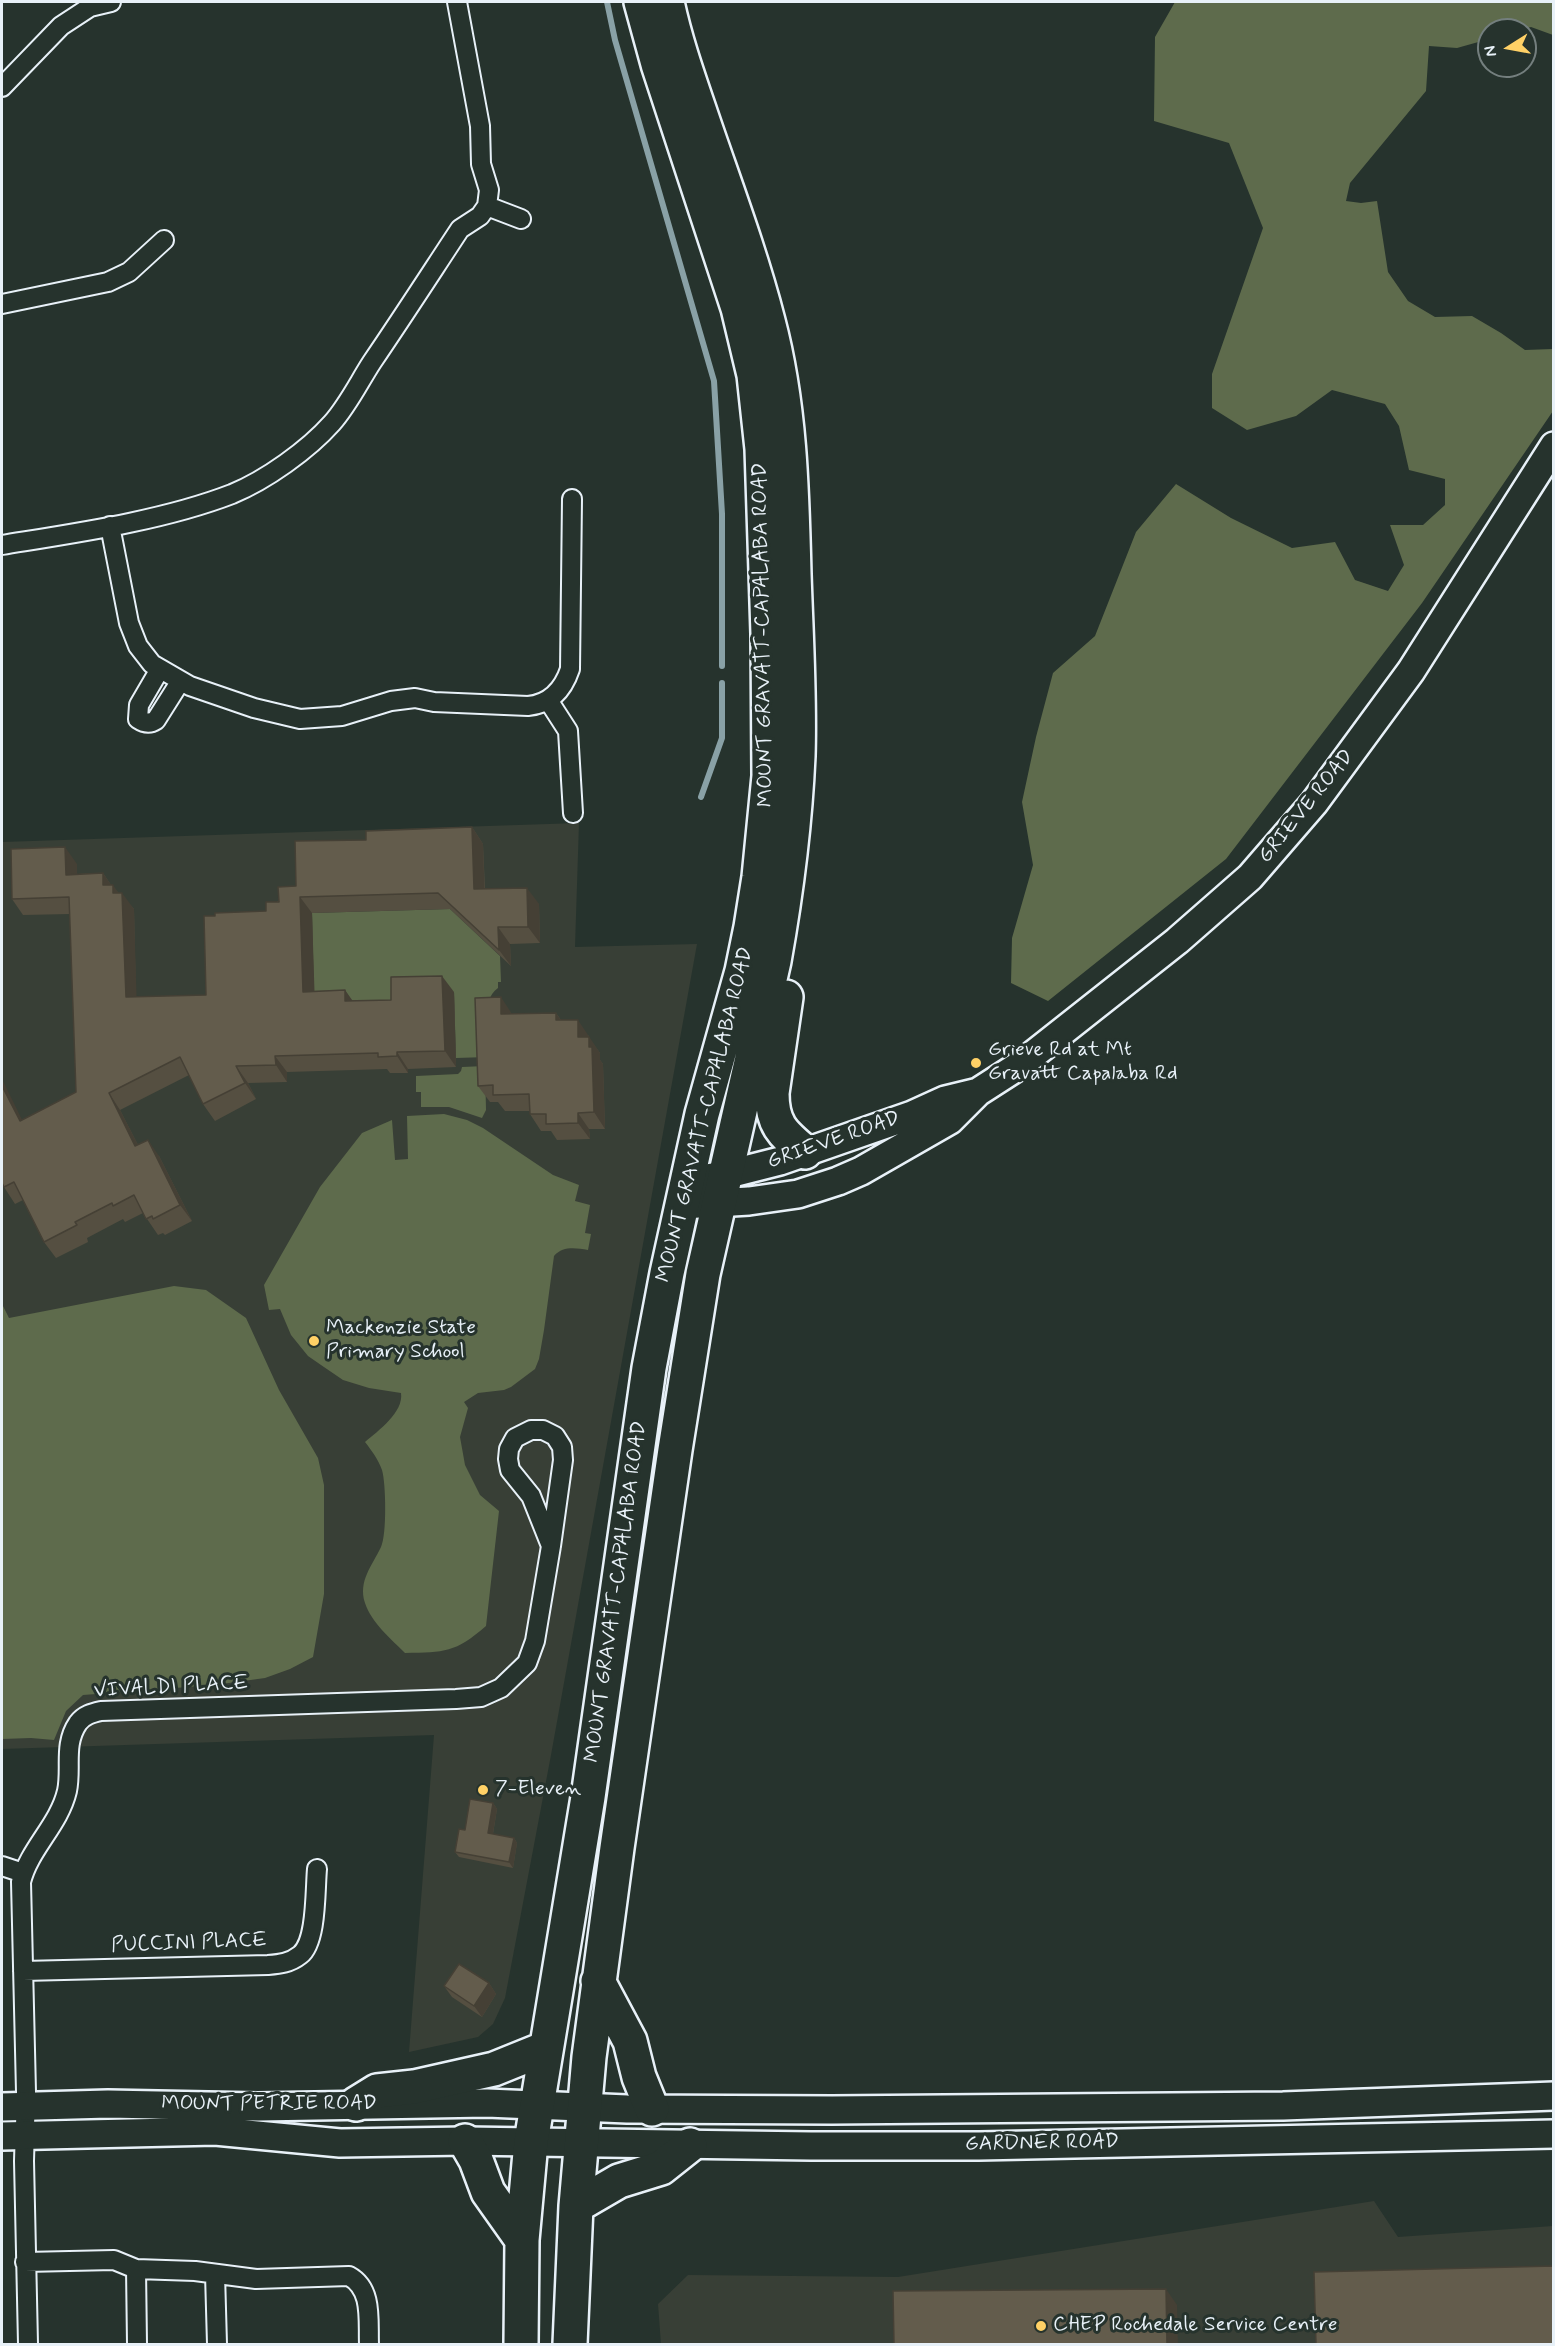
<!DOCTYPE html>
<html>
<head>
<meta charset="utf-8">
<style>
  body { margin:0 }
  #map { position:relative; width:1555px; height:2346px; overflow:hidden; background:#26332d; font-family:Mynerve,sans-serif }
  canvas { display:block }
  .frame { position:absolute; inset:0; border:3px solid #e8f1f8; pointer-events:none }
  .north { position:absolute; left:1477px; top:18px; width:60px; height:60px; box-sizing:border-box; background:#26332d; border:2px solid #747f7e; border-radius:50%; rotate:259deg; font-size:16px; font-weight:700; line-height:24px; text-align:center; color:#e8f1f8 }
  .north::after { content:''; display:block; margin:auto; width:21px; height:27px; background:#ffd166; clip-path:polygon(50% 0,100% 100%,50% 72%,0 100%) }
</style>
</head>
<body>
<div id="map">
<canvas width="1555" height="2346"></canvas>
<div class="frame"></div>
<div class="north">N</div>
</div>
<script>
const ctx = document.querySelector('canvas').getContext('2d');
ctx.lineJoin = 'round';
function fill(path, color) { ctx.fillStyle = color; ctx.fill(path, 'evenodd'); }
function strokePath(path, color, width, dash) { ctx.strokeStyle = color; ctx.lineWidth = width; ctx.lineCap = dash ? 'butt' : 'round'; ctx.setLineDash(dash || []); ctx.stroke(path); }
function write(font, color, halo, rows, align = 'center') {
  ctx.font = font + ' Mynerve,sans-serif'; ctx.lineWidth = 6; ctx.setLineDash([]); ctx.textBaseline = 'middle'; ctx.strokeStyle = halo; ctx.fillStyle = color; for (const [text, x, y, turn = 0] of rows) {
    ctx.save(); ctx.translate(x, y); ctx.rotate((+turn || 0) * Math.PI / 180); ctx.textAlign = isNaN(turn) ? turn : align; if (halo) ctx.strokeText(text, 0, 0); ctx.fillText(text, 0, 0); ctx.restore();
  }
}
fill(new Path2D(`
  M 579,823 L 575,947 L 697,944 L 551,1755 L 505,1998 L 493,2024 L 478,2037 L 409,2052 L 434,1735 L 2,1749 L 2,842 Z
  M 1374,2201 L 1398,2237 L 1553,2226 L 1553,2344 L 661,2344 L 658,2304 L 688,2275 L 898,2277 Z`), '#383f36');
fill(new Path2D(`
  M 1175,2 L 1553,2 L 1553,35 L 1531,27 L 1521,30 L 1489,30 L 1489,39 L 1457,48 L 1429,46 L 1426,91 L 1350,183 L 1346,201 L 1361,203 L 1377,201 L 1388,272 L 1408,301 L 1435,317 L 1472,316 L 1501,333 L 1525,350 L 1553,349 L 1553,411 L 1422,603 L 1226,859 L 1048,1001 L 1011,983 L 1012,938 L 1033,865 L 1022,802 L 1036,737 L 1053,673 L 1095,636 L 1136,532 L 1176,484 L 1231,518 L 1292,548 L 1335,542 L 1355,580 L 1388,591 L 1404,565 L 1390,525 L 1423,525 L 1445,505 L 1445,479 L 1409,470 L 1399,426 L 1385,404 L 1332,390 L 1296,416 L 1247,430 L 1212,408 L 1212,374 L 1263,228 L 1229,143 L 1154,121 L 1155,37 Z
  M 450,909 L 500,956 L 501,982 L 498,982 L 498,988 C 479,1002 488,1035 488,1057 L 456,1058 L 454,993 L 402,1007 L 314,1004 L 312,913 Z
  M 485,1066 L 486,1110 L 482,1118 L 449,1107 L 421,1107 L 421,1092 L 416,1092 L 416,1076 L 458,1074 L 461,1071 L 462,1067 Z
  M 444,1114 L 467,1120 L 483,1128 L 553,1175 L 579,1185 L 575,1201 L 590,1205 L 585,1233 L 591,1234 L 588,1250 C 575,1248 563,1246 554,1256 L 544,1330 L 539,1359 L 535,1369 L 511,1387 L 504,1390 L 478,1393 L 464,1402 L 468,1408 L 460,1437 L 465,1465 L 480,1495 L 499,1511 L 486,1626 C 455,1653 445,1652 405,1653 C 391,1639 371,1622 365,1603 C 358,1581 372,1566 381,1547 C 387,1535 386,1483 382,1470 C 378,1459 372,1451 365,1442 C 378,1431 404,1412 401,1393 L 369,1388 L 343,1380 L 321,1365 L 308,1356 L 291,1335 L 280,1309 L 269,1310 L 264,1285 L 320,1187 L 362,1133 L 392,1120 L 395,1160 L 408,1159 L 407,1116 Z
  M 174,1286 L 206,1290 L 246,1318 L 279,1390 L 318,1458 L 324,1485 L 324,1594 L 313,1657 L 290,1669 L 265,1678 L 214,1685 L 83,1695 L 66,1711 L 54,1740 L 31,1738 L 2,1739 L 2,1304 L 9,1318 Z`), '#5e6b4c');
strokePath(new Path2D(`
  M 607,2 L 615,40 L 714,381 L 722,514 L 722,666
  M 701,797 L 722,738 L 722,683`), '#89a1a6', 6);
const street = new Path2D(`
  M 2,87 L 61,26 L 90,7 L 111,2
  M 487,206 L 521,219
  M 2,304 L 108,282 L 129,272 L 164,240
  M 110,526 L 129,623 L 138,646 L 152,664 L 190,686 L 254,708 L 300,719 L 342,716 L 391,701 L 415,698 L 434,702 L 528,706 C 550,704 563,690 570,669 L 572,499
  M 2,545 C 76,533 162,521 232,494 C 266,480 308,450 332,423 C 348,405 359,382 372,362 C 402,318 431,273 460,229 L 480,216 L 487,206 L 489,190 L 481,164 L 480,126 L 457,2
  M 160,669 L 139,705 L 138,719 C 144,723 150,724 156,720 L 180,682
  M 548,700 L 568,731 L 573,813
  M 2,1866 L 23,1873
  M 23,1971 L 268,1965 C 280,1964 290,1963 300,1955 C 317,1942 315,1890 317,1869
  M 25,2262 L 114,2260 L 136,2269 L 195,2271 L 256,2279 L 349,2276 C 373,2289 368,2320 369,2344
  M 136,2269 L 137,2344
  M 215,2274 L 217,2344
  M 28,2344 L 24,2161 L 26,2092 L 21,1882 C 29,1849 59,1825 67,1791 C 72,1768 63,1745 78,1723 C 84,1715 92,1713 101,1711 L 456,1699 L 481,1697 L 501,1688 L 527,1663 L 535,1641 L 551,1546 L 563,1460 L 562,1447 L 555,1436 L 543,1430 L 531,1430 L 515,1438 L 509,1449 L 508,1459 L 510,1470 L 531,1496 L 551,1546`);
const secondary = new Path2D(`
  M 687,1181 L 725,1175 L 780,1161 L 912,1115 L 945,1100 L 978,1092
  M 682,1205 L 749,1201 L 798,1194 L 838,1181 L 861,1171 L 950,1120 L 978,1092 L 1020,1065 L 1177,941 L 1250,877 L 1314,803 L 1411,671 L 1554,446
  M 2,2107 L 108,2104 L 258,2107 L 487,2103 L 627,2109 L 832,2110 L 1283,2106 L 1554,2096
  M 2,2136 L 215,2131 L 340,2143 L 465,2141 L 811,2146 L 979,2146 L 1554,2134`);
const highway = new Path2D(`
  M 786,997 L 772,1093 C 772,1124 782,1133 805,1152
  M 598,1981 L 630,2041 L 639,2077 L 652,2109
  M 356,2104 L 377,2091 L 414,2087 L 494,2069 L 546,2048
  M 465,2141 L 476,2160 L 488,2192 L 522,2240
  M 576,2206 L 619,2181 L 661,2168 L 690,2145
  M 521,2344 L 522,2240 L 531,2142 L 588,1797 L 649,1368 L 667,1273 L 702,1114 L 742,971 L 751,927 L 759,877 L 769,776 L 768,634 L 762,449 L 754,375 L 738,308 L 658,64 L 641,2
  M 570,2344 L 576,2206 L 589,2057 L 617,1848 L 675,1450 L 703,1274 L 774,961 C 786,894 795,825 798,756 C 800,696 796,635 794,574 C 792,489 790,404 768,321 C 750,251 724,183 701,115 C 688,77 675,40 667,2`);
strokePath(street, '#e8f1f8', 22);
strokePath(secondary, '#e8f1f8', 32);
strokePath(highway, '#e8f1f8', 38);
strokePath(street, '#26332d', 18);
strokePath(secondary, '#26332d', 27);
strokePath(highway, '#26332d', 33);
fill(new Path2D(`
  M 472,827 L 483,844 L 485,889 L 539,904 L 540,943 L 510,944 L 511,966 L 450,909 L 312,913 L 314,991 L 345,990 L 352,1001 L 391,1000 L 454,992 L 456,1067 L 408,1069 L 408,1073 L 390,1073 L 387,1069 L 287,1072 L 287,1082 L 248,1083 L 256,1099 L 215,1121 L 203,1104 L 189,1075 L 120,1110 L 138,1145 L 159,1156 L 192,1221 L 165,1235 L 163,1233 L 158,1235 L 143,1213 L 125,1222 L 123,1219 L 87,1238 L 88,1242 L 56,1258 L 44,1242 L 23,1200 L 15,1204 L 4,1187 L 22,1120 L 76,1092 L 70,914 L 23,915 L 12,899 L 77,864 L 77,874 L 103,873 L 111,885 L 134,909 L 136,997 L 206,995 L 215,916 L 266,911 L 296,886 L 366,840 Z
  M 556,1013 L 561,1020 L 589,1036 L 589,1038 L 600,1053 L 600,1060 L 603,1064 L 605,1129 L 589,1129 L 590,1139 L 557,1140 L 551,1131 L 541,1131 L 530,1114 L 530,1111 L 505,1111 L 498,1102 L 490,1102 L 478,1086 Z
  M 493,1803 L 497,1809 L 493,1834 L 514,1838 L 517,1843 L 513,1868 L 459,1857 L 455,1852 L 465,1830 Z
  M 489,1983 L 496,1994 L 482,2017 L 452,1997 L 444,1986 Z`), '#554f41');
fill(new Path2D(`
  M 472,827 L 483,844 L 485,905 L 474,889 Z
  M 65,847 L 77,864 L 77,891 L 66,875 Z
  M 103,873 L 113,888 L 113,885 L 122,898 L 122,893 L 134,909 L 137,1013 L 126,997 L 103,885 Z
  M 527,888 L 539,904 L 540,943 L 528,927 Z
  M 300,897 L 312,913 L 315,1008 L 303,992 Z
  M 498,927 L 510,944 L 511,966 L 499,950 Z
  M 442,976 L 454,992 L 456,1067 L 445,1051 Z
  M 345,990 L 357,1007 L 345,1001 Z
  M 501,997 L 512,1014 L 501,1014 Z
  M 556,1013 L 567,1029 L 556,1020 Z
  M 578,1020 L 600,1053 L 600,1060 L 603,1064 L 605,1129 L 594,1112 L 578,1037 Z
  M 397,1052 L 408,1069 L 408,1073 L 397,1056 Z
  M 275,1056 L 287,1072 L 287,1082 L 276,1065 Z
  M 236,1066 L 248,1083 L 256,1099 L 245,1083 Z
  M 2,1079 L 31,1138 L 20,1121 L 2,1086 Z
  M 109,1093 L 120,1110 L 147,1162 L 135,1146 Z
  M 578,1113 L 589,1129 L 590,1139 L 578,1123 Z
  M 148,1140 L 159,1156 L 192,1221 L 180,1205 Z
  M 493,1803 L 497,1809 L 492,1839 L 488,1833 Z
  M 514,1838 L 517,1843 L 513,1868 L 509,1862 Z
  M 489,1983 L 496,1994 L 482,2017 L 474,2006 Z
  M 1166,2289 L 1177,2305 L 1178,2344 L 1167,2344 Z`), '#454035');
const building = new Path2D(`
  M 472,827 L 474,889 L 527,888 L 528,927 L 498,927 L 499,950 L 438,893 L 300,897 L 303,992 L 345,990 L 345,1001 L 391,1000 L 391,977 L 442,976 L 445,1051 L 397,1052 L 397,1056 L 378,1057 L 378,1053 L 275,1056 L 276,1065 L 236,1066 L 245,1083 L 203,1104 L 180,1057 L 109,1093 L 135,1146 L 148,1140 L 180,1205 L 153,1219 L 152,1216 L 146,1219 L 134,1195 L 113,1206 L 112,1203 L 75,1222 L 77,1225 L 44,1242 L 14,1182 L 4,1187 L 2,1183 L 2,1086 L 20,1121 L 76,1092 L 69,897 L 12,899 L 11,849 L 65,847 L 66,875 L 103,873 L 103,885 L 113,885 L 113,893 L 122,893 L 126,997 L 206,995 L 204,916 L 215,916 L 215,913 L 266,911 L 266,902 L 279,902 L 278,887 L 296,886 L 295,841 L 366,840 L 366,831 Z
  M 501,997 L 501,1014 L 556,1013 L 556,1020 L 578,1020 L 578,1037 L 589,1037 L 589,1047 L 592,1047 L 594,1112 L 578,1113 L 578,1123 L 546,1124 L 546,1114 L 530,1114 L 529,1094 L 493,1095 L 493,1085 L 478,1086 L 475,998 Z
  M 470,1799 L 493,1803 L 488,1833 L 514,1838 L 509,1862 L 455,1852 L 459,1829 L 465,1830 Z
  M 459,1964 L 489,1983 L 474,2006 L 444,1986 Z
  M 1554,2266 L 1554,2344 L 1316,2344 L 1314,2272 Z
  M 1166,2289 L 1167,2344 L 894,2344 L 893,2291 Z`);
fill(building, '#635c4c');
strokePath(building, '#454035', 1.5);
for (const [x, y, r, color] of [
  [976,1063,6,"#ffd166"],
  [314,1341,6,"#ffd166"],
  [483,1790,6,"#ffd166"],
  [1041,2326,6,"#ffd166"]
]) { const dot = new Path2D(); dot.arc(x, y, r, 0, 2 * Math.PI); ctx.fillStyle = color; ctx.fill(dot); strokePath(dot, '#26332d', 2); }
write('21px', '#e8f1f8', '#26332d', [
  ["MOUNT GRAVATT-CAPALABA ROAD",764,635,-91],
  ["GRIEVE ROAD",1307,807,-51],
  ["MOUNT GRAVATT-CAPALABA ROAD",706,1115,-76],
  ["GRIEVE ROAD",834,1141,-19],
  ["MOUNT GRAVATT-CAPALABA ROAD",617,1592,-82],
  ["VIVALDI PLACE",171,1688,-3],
  ["PUCCINI PLACE",189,1944,-2],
  ["MOUNT PETRIE ROAD",269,2105],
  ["GARDNER ROAD",1042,2144,-1]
]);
write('21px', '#e8f1f8', '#26332d', [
  ["Grieve Rd at Mt",988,1051],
  ["Gravatt Capalaba Rd",988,1075],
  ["Mackenzie State",326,1329],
  ["Primary School",326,1353],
  ["7-Eleven",495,1790],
  ["CHEP Rochedale Service Centre",1053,2326]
], 'left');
</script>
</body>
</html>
